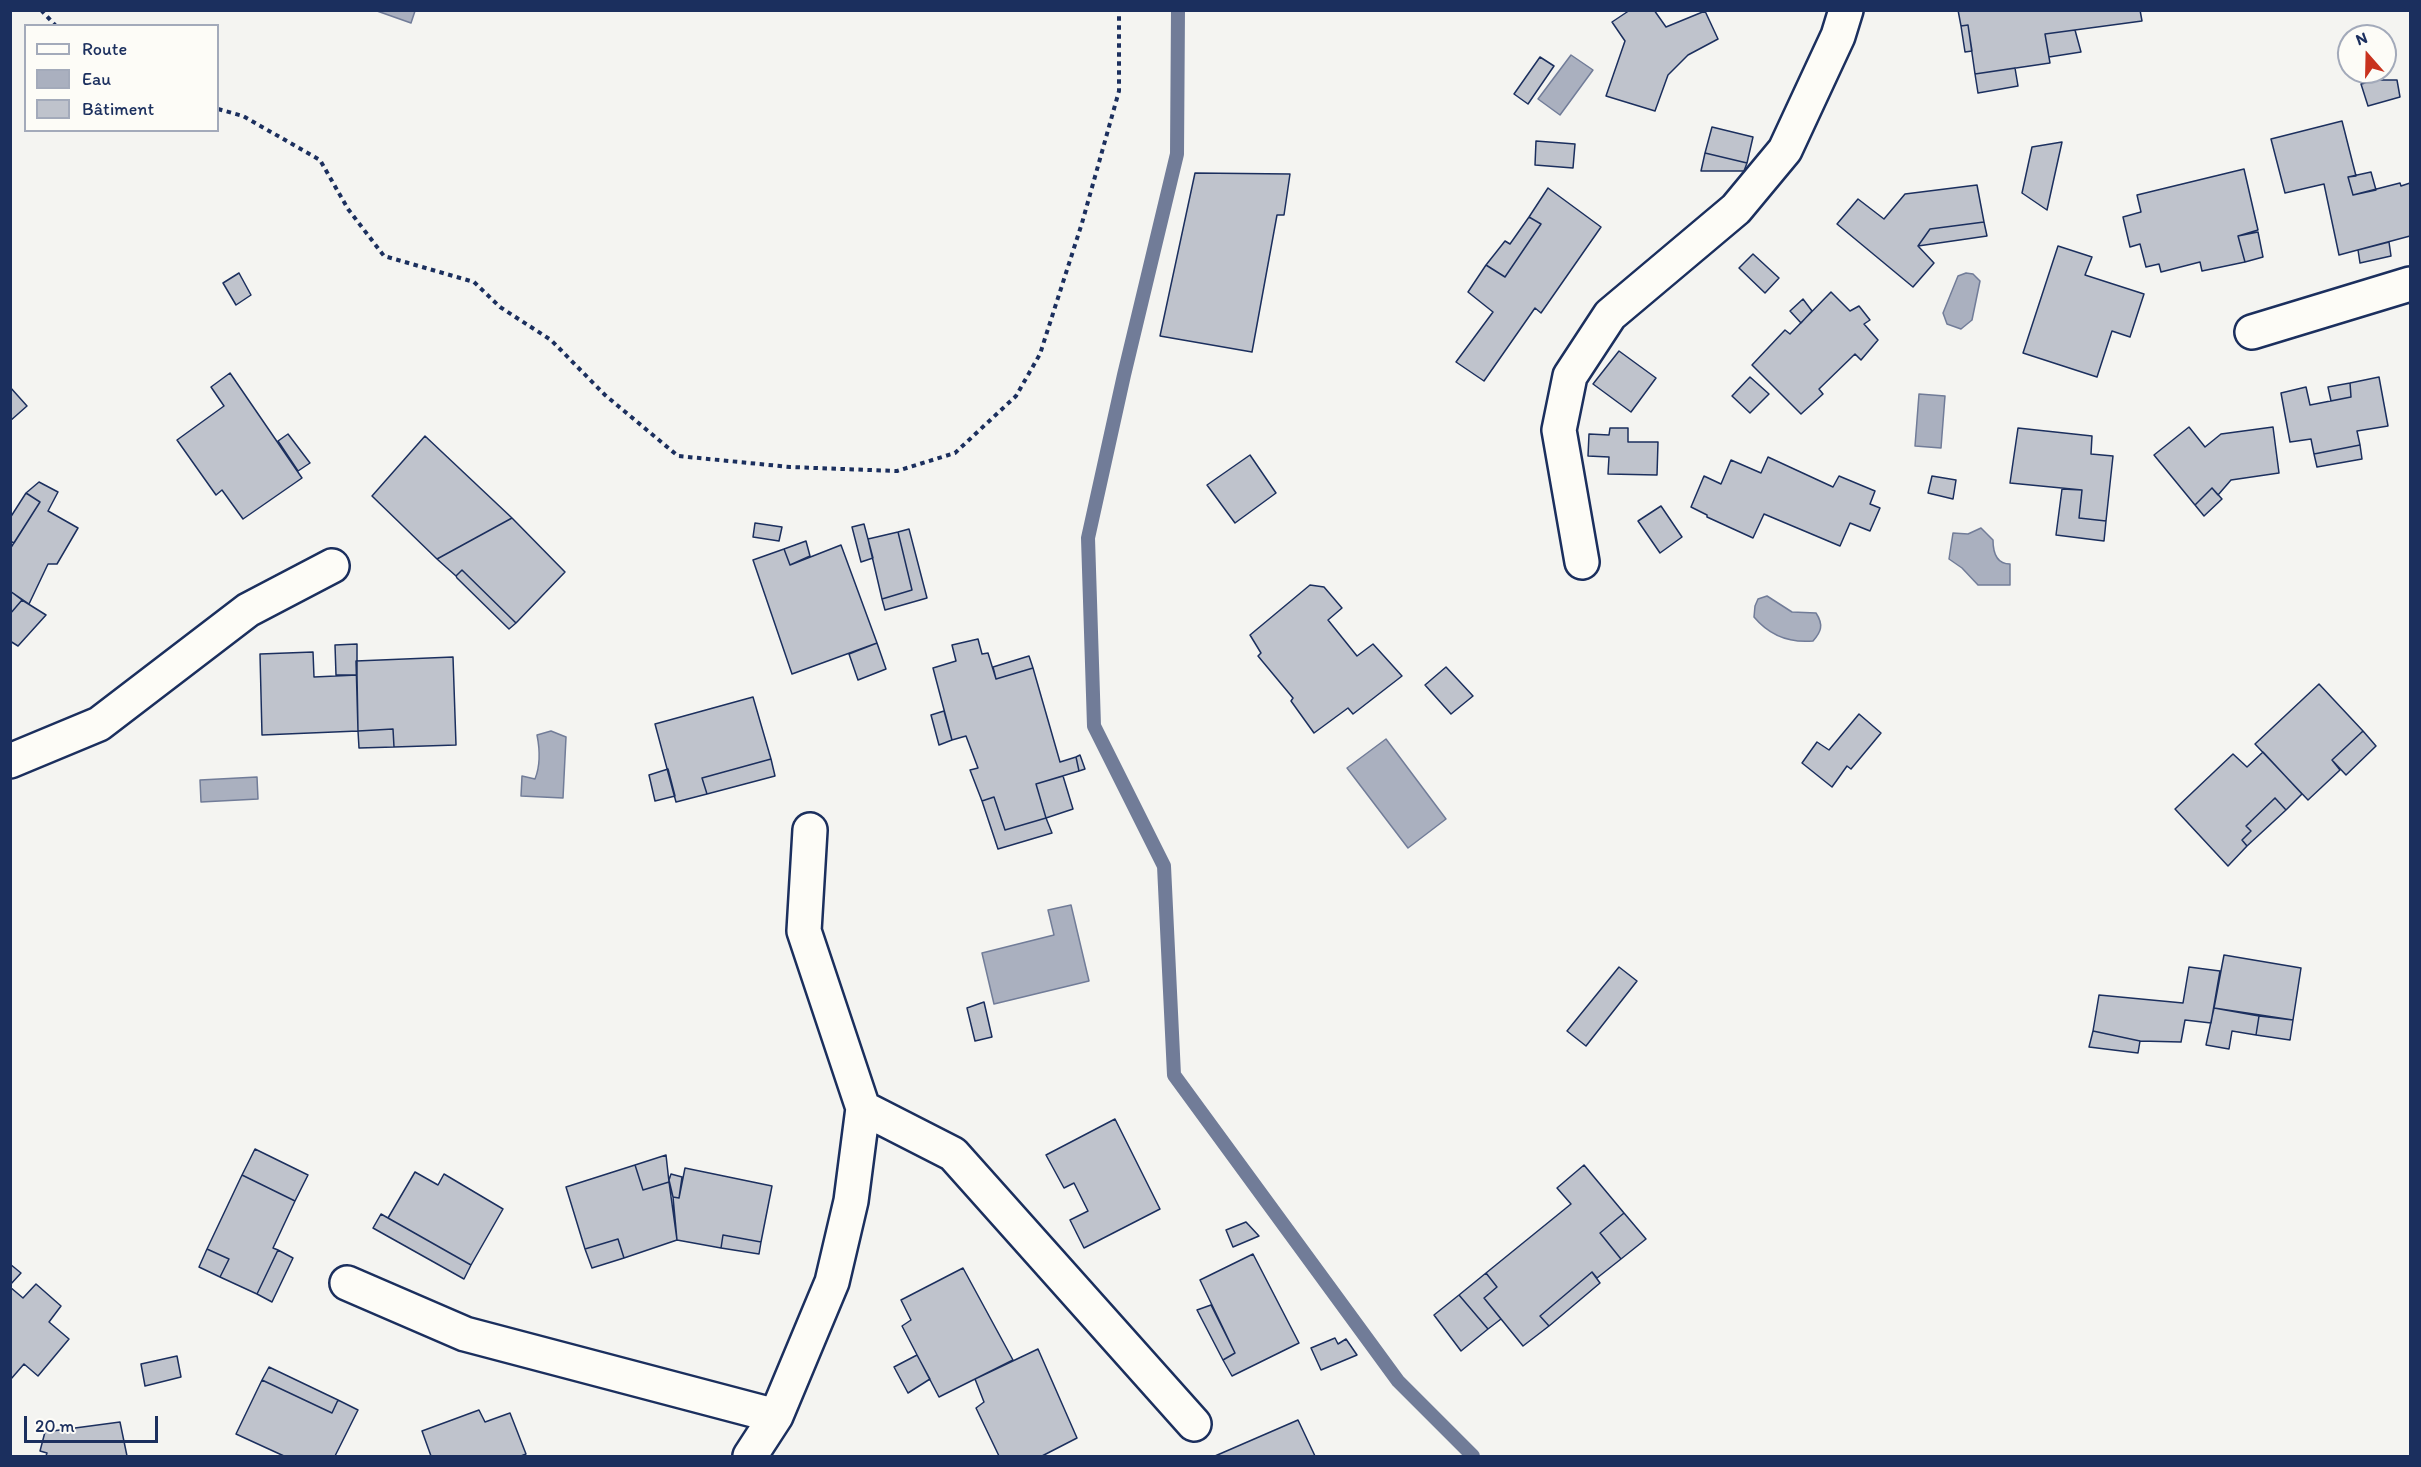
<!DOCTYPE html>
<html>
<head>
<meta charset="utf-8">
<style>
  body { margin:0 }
  #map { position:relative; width:2421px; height:1467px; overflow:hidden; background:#f4f4f1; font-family:Itim,sans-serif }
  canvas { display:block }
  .frame { position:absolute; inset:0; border:12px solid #1b2f5e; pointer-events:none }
  .legend { position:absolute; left:24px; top:24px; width:195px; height:108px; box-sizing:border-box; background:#fdfcf7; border:2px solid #a3aaba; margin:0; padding:8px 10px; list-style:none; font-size:18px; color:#1b2f5e }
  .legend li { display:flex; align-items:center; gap:12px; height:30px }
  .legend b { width:30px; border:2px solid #a3aaba }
  .north { position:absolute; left:2337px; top:24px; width:60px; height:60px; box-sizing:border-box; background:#fdfcf7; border:2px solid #a3aaba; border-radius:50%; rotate:340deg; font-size:16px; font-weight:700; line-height:24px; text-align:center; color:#1b2f5e }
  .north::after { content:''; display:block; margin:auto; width:21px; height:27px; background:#c8321e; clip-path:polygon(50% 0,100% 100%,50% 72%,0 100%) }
  .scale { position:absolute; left:24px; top:1416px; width:134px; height:27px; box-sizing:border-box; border:3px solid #1b2f5e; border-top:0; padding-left:8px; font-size:18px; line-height:21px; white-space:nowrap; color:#1b2f5e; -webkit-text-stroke:4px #fdfcf7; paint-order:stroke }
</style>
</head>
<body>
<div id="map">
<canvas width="2421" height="1467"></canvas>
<div class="frame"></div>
<ul class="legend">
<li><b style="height:8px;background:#fdfcf7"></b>Route</li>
<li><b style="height:16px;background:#aab0bf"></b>Eau</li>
<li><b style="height:16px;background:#bfc3cc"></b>Bâtiment</li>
</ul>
<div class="north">N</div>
<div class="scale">20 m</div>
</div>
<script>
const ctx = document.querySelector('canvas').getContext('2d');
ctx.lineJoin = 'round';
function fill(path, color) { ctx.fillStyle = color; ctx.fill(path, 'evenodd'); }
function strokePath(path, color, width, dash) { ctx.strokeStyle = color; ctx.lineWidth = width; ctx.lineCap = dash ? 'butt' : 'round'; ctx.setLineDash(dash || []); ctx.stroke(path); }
const water = new Path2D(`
  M 377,11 L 415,11 L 411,23 Z
  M 1571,55 L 1593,70 L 1560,115 L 1538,99 Z
  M 1966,273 L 1973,274 L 1980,281 L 1972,320 L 1961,329 L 1947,324 L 1943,313 L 1958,276 Z
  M 1919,394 L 1945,396 L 1941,448 L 1915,446 Z
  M 1981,528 L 1993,540 C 1993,552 1996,564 2010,564 L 2010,585 L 1978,585 L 1962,568 L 1949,559 L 1953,533 L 1968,534 Z
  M 1767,596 L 1792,612 L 1816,613 C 1824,625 1821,632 1813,641 C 1790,643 1769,635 1754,617 L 1755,606 L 1758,599 Z
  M 551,731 L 566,737 L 563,798 L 521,796 L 522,776 L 535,779 C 541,764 540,750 537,735 Z
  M 1386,739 L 1446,819 L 1408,848 L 1347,768 Z
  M 257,777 L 258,799 L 201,802 L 200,780 Z
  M 1071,905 L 1089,981 L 994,1004 L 982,953 L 1054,935 L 1048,910 Z`);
fill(water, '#aab0bf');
strokePath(water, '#717c98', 1.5);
strokePath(new Path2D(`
  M 1178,10 L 1177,154 L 1124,375 L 1088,538 L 1094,726 L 1164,866 L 1174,1075 L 1398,1381 L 1473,1456`), '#717c98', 14);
const building = new Path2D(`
  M 1630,10 L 1654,10 L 1666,27 L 1705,11 L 1718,39 L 1688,55 L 1668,75 L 1655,111 L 1606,96 L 1625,41 L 1612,22 Z
  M 1958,10 L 2140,10 L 2142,21 L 2045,34 L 2050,63 L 1975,74 L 1968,25 L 1961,26 Z
  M 1968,25 L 1972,51 L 1965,52 L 1961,26 Z
  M 2075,30 L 2081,52 L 2049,57 L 2045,34 Z
  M 1540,57 L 1554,66 L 1528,104 L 1514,94 Z
  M 2015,68 L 2018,86 L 1978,93 L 1975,74 Z
  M 2378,80 L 2397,80 L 2400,97 L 2368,106 L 2361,84 Z
  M 2342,121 L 2356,176 L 2348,177 L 2353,195 L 2400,183 L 2401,186 L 2410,183 L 2410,236 L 2339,255 L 2324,184 L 2285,193 L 2271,139 Z
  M 1712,127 L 1753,137 L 1747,163 L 1705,153 Z
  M 1536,141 L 1575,144 L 1573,168 L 1535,165 Z
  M 2062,142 L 2047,210 L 2022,193 L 2032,147 Z
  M 1705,153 L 1747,163 L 1744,171 L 1701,171 Z
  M 2244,169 L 2258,230 L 2238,236 L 2245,262 L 2202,271 L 2200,262 L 2161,272 L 2159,264 L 2146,267 L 2140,244 L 2130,247 L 2123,217 L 2141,212 L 2137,195 Z
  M 2371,172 L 2376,190 L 2353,195 L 2348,177 Z
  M 1195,173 L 1290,174 L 1284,215 L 1277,215 L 1252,352 L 1160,336 Z
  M 1977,185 L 1984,222 L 1930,229 L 1918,246 L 1934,263 L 1913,287 L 1837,224 L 1858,199 L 1884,219 L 1905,194 Z
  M 1548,188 L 1601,227 L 1541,313 L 1535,308 L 1484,381 L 1456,362 L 1493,312 L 1468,292 L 1486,265 L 1505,277 L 1541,224 L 1529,217 Z
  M 1529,217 L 1541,224 L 1505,277 L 1486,265 L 1505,241 L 1510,244 Z
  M 1984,222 L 1987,236 L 1918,246 L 1930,229 Z
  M 2258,232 L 2263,257 L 2245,262 L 2238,236 Z
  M 2389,242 L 2391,256 L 2360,263 L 2358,250 Z
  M 2058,246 L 2092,257 L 2085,275 L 2144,294 L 2130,337 L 2112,331 L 2097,377 L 2023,353 Z
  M 1753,254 L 1779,278 L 1765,293 L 1739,268 Z
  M 239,273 L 251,295 L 236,305 L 223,283 Z
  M 1831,292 L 1850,311 L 1859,306 L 1870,320 L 1864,324 L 1878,340 L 1861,360 L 1855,354 L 1819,389 L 1823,394 L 1801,414 L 1752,365 L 1785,330 L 1790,334 Z
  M 1803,299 L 1812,311 L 1801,323 L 1790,311 Z
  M 1619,351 L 1656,378 L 1631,412 L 1593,384 Z
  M 230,373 L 302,478 L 243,519 L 222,490 L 216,495 L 177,440 L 224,406 L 211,387 Z
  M 1750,377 L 1769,394 L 1750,413 L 1732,396 Z
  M 2379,377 L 2388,426 L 2357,431 L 2360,445 L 2314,454 L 2311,439 L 2290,442 L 2281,393 L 2306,387 L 2310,405 L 2351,397 L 2350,383 Z
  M 2350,383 L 2351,397 L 2331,401 L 2328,387 Z
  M 10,387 L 27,406 L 10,421 Z
  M 2189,427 L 2205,447 L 2221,434 L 2273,427 L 2279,473 L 2231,480 L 2218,495 L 2212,488 L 2195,505 L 2154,455 Z
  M 1610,428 L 1628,428 L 1628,442 L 1658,442 L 1657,475 L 1608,474 L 1609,457 L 1588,456 L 1589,434 L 1609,435 Z
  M 2018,428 L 2092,436 L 2091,454 L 2113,456 L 2106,521 L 2079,518 L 2082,490 L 2010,483 Z
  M 288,434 L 310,463 L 298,471 L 278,441 Z
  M 425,436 L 512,518 L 437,559 L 372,496 Z
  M 2360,445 L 2362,459 L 2317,467 L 2314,454 Z
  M 1250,455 L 1276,493 L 1235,523 L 1207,485 Z
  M 1768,457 L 1833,487 L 1839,476 L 1875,491 L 1870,504 L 1880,508 L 1870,531 L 1850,523 L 1840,546 L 1764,514 L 1753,538 L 1707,517 L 1707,515 L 1691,507 L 1704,476 L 1721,484 L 1731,460 L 1761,473 Z
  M 1932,476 L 1956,480 L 1953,499 L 1928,493 Z
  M 39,482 L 58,492 L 48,511 L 78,528 L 57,564 L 48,564 L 29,604 L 10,591 L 10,549 L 40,502 L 26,493 Z
  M 2212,488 L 2222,499 L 2204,516 L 2195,505 Z
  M 2062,489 L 2082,490 L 2079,518 L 2106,521 L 2104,541 L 2056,535 Z
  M 26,493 L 40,502 L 14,543 L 10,541 L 10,518 Z
  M 1661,506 L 1682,537 L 1660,553 L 1638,521 Z
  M 512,518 L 565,572 L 516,623 L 462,570 L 456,576 L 437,559 Z
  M 755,523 L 782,527 L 779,541 L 753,537 Z
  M 864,524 L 873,558 L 861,562 L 852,527 Z
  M 909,529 L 927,598 L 885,610 L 882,599 L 912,590 L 898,532 Z
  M 898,532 L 912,590 L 882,599 L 868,539 Z
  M 806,541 L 810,556 L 790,565 L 784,549 Z
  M 841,545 L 877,643 L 792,674 L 753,560 L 784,549 L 790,565 Z
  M 462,570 L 516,623 L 509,629 L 457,578 L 456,576 Z
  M 1310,585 L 1324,587 L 1342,608 L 1328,620 L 1357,656 L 1373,644 L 1402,676 L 1353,714 L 1348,708 L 1314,733 L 1291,701 L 1293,698 L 1258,656 L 1261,653 L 1250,635 Z
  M 10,591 L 22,600 L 10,614 Z
  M 22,600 L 46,615 L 18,646 L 10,641 L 10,614 Z
  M 978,639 L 982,654 L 988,653 L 996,679 L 1033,668 L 1060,762 L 1076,757 L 1079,771 L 1036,784 L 1046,818 L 1005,830 L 994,797 L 982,801 L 970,770 L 978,768 L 966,736 L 952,740 L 933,668 L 956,661 L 952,645 Z
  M 877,643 L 886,669 L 858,680 L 849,654 Z
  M 357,644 L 357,675 L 336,675 L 335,645 Z
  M 313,652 L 314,677 L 357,675 L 358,731 L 262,735 L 260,654 Z
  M 1029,656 L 1033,668 L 996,679 L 993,667 Z
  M 453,657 L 456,745 L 394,747 L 393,729 L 358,731 L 356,661 Z
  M 1446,667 L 1473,696 L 1451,714 L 1425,685 Z
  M 2319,684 L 2363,731 L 2332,760 L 2340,770 L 2308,800 L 2255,744 Z
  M 753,697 L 771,759 L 702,778 L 707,794 L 676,802 L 655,724 Z
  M 944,711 L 952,740 L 939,745 L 931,715 Z
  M 1859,714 L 1881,733 L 1851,769 L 1847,766 L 1832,787 L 1802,763 L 1817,742 L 1829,750 Z
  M 393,729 L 394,747 L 359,748 L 358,731 Z
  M 2363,731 L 2376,746 L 2346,775 L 2332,760 Z
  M 2263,752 L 2302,794 L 2286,810 L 2275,798 L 2246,826 L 2251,831 L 2242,840 L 2247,846 L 2228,866 L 2175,809 L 2233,754 L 2247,767 Z
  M 1080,755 L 1085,769 L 1079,771 L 1076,757 Z
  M 771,759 L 775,776 L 707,794 L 702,778 Z
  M 668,769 L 675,796 L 655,801 L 649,775 Z
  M 1063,776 L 1073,809 L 1046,818 L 1036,784 Z
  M 994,797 L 1005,830 L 1046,818 L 1052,833 L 998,849 L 982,801 Z
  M 2275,798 L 2286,810 L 2247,846 L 2242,840 L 2251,831 L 2246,826 Z
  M 2224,955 L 2301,968 L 2293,1020 L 2214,1008 Z
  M 1619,967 L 1637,981 L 1586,1046 L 1567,1031 Z
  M 2189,967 L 2220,971 L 2211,1023 L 2185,1020 L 2181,1042 L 2140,1041 L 2093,1031 L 2099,995 L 2183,1003 Z
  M 984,1002 L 992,1037 L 975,1041 L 967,1008 Z
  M 2214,1008 L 2259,1016 L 2256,1035 L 2232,1031 L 2229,1049 L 2206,1045 Z
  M 2259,1016 L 2293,1020 L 2290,1040 L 2256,1035 Z
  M 2093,1031 L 2140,1041 L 2138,1053 L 2089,1047 Z
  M 1115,1119 L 1160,1209 L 1084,1248 L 1070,1220 L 1088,1211 L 1074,1183 L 1064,1188 L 1046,1155 Z
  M 255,1149 L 308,1175 L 295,1201 L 242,1175 Z
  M 666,1155 L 669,1182 L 643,1190 L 635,1165 Z
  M 635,1165 L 643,1190 L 669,1182 L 677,1240 L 624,1258 L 618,1239 L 585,1249 L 566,1187 Z
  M 1584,1165 L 1624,1213 L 1600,1233 L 1621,1259 L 1597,1278 L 1592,1272 L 1540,1316 L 1549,1326 L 1523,1346 L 1484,1298 L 1497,1287 L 1486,1273 L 1571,1204 L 1557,1188 Z
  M 685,1168 L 772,1186 L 761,1242 L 723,1235 L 721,1248 L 677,1240 L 673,1197 L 679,1198 Z
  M 415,1172 L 438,1185 L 444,1174 L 503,1209 L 471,1265 L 388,1218 Z
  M 671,1174 L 682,1177 L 679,1198 L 673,1197 L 669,1180 Z
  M 242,1175 L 295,1201 L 273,1248 L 278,1250 L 257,1294 L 220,1277 L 229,1259 L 207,1249 Z
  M 1624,1213 L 1646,1239 L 1621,1259 L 1600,1233 Z
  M 381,1214 L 471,1265 L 464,1279 L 373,1228 Z
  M 1246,1222 L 1259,1236 L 1233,1247 L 1226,1230 Z
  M 723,1235 L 761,1242 L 759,1254 L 721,1248 Z
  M 618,1239 L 624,1258 L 592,1268 L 585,1249 Z
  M 207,1249 L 229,1259 L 220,1277 L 199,1267 Z
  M 278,1250 L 293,1258 L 272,1302 L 257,1294 Z
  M 1253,1254 L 1299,1343 L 1232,1376 L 1223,1360 L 1235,1353 L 1200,1280 Z
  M 10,1264 L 21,1273 L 10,1285 Z
  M 963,1268 L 1013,1360 L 939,1397 L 902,1326 L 911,1320 L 901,1300 Z
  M 1592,1272 L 1600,1283 L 1549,1326 L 1540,1316 Z
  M 1486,1273 L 1497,1287 L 1484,1298 L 1501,1319 L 1488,1329 L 1459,1295 Z
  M 36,1284 L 61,1306 L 49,1322 L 69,1339 L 38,1376 L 24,1364 L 11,1379 L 10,1287 L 23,1298 Z
  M 1459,1295 L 1488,1329 L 1461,1351 L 1434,1315 Z
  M 1211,1305 L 1235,1353 L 1223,1360 L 1197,1310 Z
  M 1335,1338 L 1338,1344 L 1346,1339 L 1357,1355 L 1321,1370 L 1311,1348 Z
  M 1038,1349 L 1077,1438 L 1042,1456 L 999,1456 L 976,1408 L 984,1402 L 975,1379 Z
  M 917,1355 L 930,1379 L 908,1393 L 894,1367 Z
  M 177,1356 L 181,1377 L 145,1386 L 141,1364 Z
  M 269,1367 L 338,1400 L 332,1413 L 262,1380 Z
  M 262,1380 L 332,1413 L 338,1400 L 358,1410 L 335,1456 L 284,1456 L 236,1434 Z
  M 479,1410 L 485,1422 L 510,1413 L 526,1454 L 521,1456 L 431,1456 L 422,1431 Z
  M 1298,1420 L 1315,1456 L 1215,1456 Z
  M 120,1422 L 127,1456 L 46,1456 L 47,1453 L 40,1451 L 45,1432 Z`);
fill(building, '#bfc3cc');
strokePath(building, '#1b2f5e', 1.5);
const minor = new Path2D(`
  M 2252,332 L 2410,284
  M 1582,562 L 1559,430 L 1570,376 L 1610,315 L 1736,209 L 1785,150 L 1838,36 L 1846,10
  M 10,761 L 99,724 L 248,610 L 332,566
  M 863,1108 L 953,1154 L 1194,1424
  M 347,1283 L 465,1334 L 776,1416
  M 750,1456 L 776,1416 L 832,1282 L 851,1201 L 863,1108 L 804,931 L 810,830`);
strokePath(minor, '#1b2f5e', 38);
strokePath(new Path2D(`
  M 41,10 L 56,26
  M 218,109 L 243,116 L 320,160 L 348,209 L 384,256 L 474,282 L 500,307 L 551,340 L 605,395 L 678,456 L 790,467 L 897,471 L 955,453 L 1016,396 L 1040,354 L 1082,223 L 1119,91 L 1119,10`), '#1b2f5e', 4, [4.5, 4.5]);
strokePath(minor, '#fdfcf7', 33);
</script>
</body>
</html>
